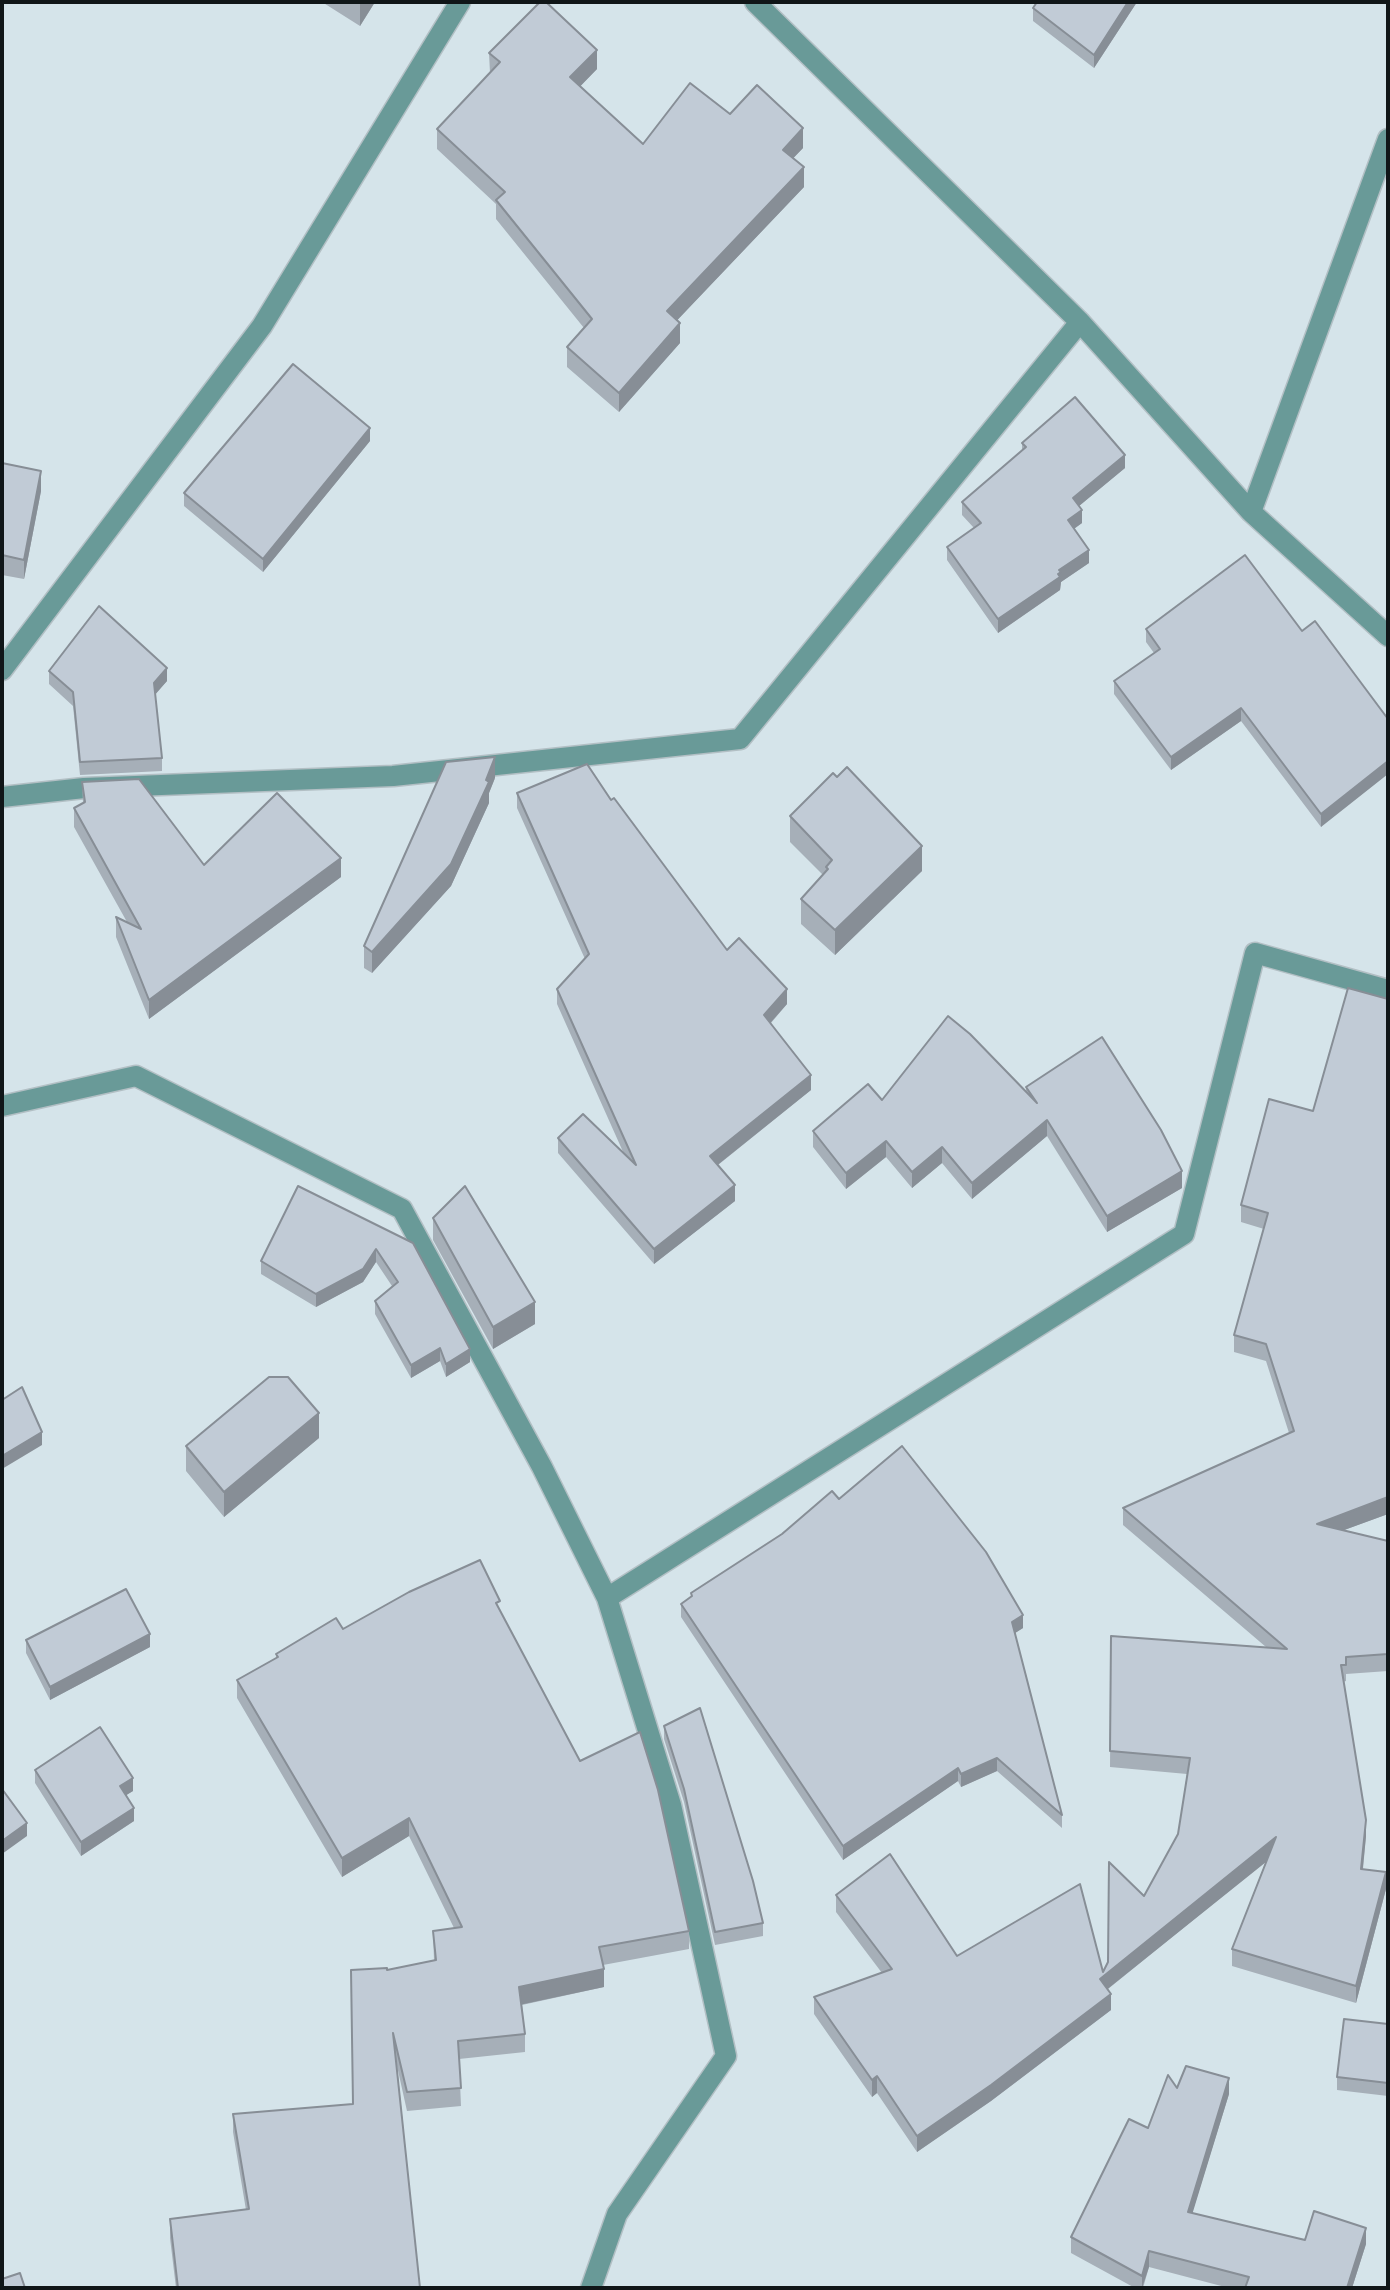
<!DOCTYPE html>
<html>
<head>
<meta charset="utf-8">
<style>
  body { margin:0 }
  #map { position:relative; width:1390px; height:2290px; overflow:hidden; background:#d5e4ea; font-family:Quicksand,sans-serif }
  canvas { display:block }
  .frame { position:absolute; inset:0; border:4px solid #101618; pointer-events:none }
</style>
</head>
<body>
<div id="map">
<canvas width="1390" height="2290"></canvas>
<div class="frame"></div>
</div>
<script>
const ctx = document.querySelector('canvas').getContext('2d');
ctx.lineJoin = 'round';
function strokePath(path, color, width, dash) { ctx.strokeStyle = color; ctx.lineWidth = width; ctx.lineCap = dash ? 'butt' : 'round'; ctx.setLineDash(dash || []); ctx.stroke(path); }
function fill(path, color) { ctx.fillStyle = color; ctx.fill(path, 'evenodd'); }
const street = new Path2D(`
  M 755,2 L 1080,322 L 1251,512 L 1388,636
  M 1251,512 L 1388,139
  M 2,670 L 262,326 L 460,2
  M 2,797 L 84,788 L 393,776 L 740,739 L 1080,322
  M 2,1106 L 136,1076 L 402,1209 L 542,1467 L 607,1598
  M 591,2288 L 617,2214 L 726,2056 L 671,1805 L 607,1598 L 1184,1234 L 1255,953 L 1388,990`);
strokePath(street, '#b2bfc4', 23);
strokePath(street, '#699a98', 20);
fill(new Path2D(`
  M 322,2 L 375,2 L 360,26 Z
  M 1037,2 L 1137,2 L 1094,68 L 1033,21 L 1033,8 Z
  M 489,53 L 597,69 L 580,86 L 643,144 L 730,114 L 803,148 L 793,158 L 804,187 L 677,320 L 680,343 L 619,412 L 567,367 L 567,347 L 584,328 L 496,219 L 496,204 L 437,149 L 437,129 L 490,73 Z
  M 370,441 L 263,572 L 184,506 L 184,493 Z
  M 1022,443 L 1125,468 L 1079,506 L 1082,523 L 1074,529 L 1089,563 L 1061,582 L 1060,590 L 998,633 L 947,560 L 947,547 L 974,528 L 962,515 L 962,502 L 1022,450 Z
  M 2,463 L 41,491 L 24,579 L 2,575 Z
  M 1146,629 L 1302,631 L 1388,719 L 1321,827 L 1241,721 L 1171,770 L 1114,694 L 1114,681 L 1154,653 L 1146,642 Z
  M 49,671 L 167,681 L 155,694 L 162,758 L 162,771 L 80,775 L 73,706 L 49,684 Z
  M 837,777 L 922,871 L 835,955 L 801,924 L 801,899 L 823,875 L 790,842 L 790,816 Z
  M 495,778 L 489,793 L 489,803 L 451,886 L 372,973 L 364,968 L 364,946 Z
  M 82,782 L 204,865 L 341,877 L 149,1019 L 116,937 L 116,917 L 127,922 L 74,827 L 74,808 L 83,803 Z
  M 517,793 L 611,800 L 727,950 L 787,1004 L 771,1023 L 811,1090 L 718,1165 L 735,1201 L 654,1264 L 558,1153 L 558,1138 L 624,1154 L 557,1004 L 557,989 L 585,959 L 517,808 Z
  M 1026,1087 L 1182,1188 L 1107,1232 L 1047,1136 L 972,1199 L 942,1163 L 912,1188 L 886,1157 L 846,1189 L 813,1147 L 813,1131 L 882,1100 L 1026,1092 Z
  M 1269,1099 L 1388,1514 L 1344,1530 L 1388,1541 L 1388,1671 L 1346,1674 L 1346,1681 L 1343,1682 L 1366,1836 L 1363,1869 L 1386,1889 L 1356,2003 L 1232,1966 L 1232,1949 L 1266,1861 L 1108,1989 L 1111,2010 L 991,2101 L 917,2152 L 877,2093 L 872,2097 L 814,2014 L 814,1997 L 882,1973 L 836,1912 L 836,1895 L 957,1956 L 1103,1972 L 1178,1834 L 1187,1774 L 1110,1767 L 1111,1636 L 1266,1647 L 1123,1525 L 1123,1508 L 1289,1433 L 1266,1361 L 1234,1352 L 1234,1335 L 1264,1229 L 1241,1222 L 1241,1205 Z
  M 433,1218 L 535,1324 L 493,1349 L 433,1240 Z
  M 413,1243 L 470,1362 L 446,1377 L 440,1361 L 411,1378 L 375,1314 L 375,1301 L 392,1286 L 376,1262 L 363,1282 L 316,1307 L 261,1274 L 261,1261 Z
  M 319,1438 L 224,1517 L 186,1471 L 186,1446 Z
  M 839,1499 L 1023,1628 L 1015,1633 L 1062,1815 L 1062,1828 L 997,1771 L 961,1787 L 958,1781 L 843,1860 L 681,1617 L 681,1604 L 691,1597 L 691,1593 Z
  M 500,1611 L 580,1761 L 689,1931 L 689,1949 L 603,1965 L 604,1987 L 522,2005 L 525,2034 L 525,2052 L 459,2059 L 461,2106 L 407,2111 L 397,2066 L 420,2288 L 176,2288 L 170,2238 L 170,2219 L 246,2210 L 233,2132 L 233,2114 L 353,2104 L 387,1970 L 434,1960 L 433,1931 L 454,1928 L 409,1836 L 342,1877 L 237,1698 L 237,1680 L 276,1658 L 276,1654 L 343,1629 Z
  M 26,1640 L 150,1647 L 50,1700 L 26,1653 Z
  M 664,1726 L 763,1923 L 763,1936 L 715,1945 L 684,1802 L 664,1739 Z
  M 35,1770 L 133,1791 L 126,1795 L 134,1821 L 81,1856 L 35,1783 Z
  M 1388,2024 L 1388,2096 L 1337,2090 L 1337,2077 Z
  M 1177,2088 L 1229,2094 L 1192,2213 L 1305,2240 L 1366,2244 L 1352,2288 L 1229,2288 L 1149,2267 L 1143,2288 L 1135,2288 L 1071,2253 L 1071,2237 Z`), '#a6afb8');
fill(new Path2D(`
  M 360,2 L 375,2 L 360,26 Z
  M 1128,2 L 1137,2 L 1094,68 L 1094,55 Z
  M 597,50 L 597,69 L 570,97 L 570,77 Z
  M 803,128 L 803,148 L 783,169 L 783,150 Z
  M 804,167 L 804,187 L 667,331 L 667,311 Z
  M 680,323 L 680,343 L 619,412 L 619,393 Z
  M 370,428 L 370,441 L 263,572 L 263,559 Z
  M 1125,455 L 1125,468 L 1073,511 L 1073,498 Z
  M 41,471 L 41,491 L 24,579 L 24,560 Z
  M 1082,510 L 1082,523 L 1068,533 L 1068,520 Z
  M 1089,550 L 1089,563 L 1061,582 L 1060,590 L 998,633 L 998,619 L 1059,570 Z
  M 167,668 L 167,681 L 154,696 L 154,683 Z
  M 1241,708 L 1241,721 L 1171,770 L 1171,757 Z
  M 495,757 L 495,778 L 489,793 L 489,803 L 451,886 L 372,973 L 372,952 L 486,780 Z
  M 1388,761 L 1388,774 L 1321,827 L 1321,814 Z
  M 922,846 L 922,871 L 835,955 L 835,930 Z
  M 341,858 L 341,877 L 149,1019 L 149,1000 Z
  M 787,989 L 787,1004 L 764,1030 L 764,1015 Z
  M 811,1075 L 811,1090 L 710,1171 L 710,1156 Z
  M 1047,1120 L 1047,1136 L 972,1199 L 972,1183 Z
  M 886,1141 L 886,1157 L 846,1189 L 846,1173 Z
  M 942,1147 L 942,1163 L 912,1188 L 912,1172 Z
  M 1182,1171 L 1182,1188 L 1107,1232 L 1107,1216 Z
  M 735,1185 L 735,1201 L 654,1264 L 654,1249 Z
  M 376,1249 L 376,1262 L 363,1282 L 316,1307 L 316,1294 Z
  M 535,1302 L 535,1324 L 493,1349 L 493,1327 Z
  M 440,1348 L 440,1361 L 411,1378 L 411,1365 Z
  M 470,1349 L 470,1362 L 446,1377 L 446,1364 Z
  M 319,1413 L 319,1438 L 224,1517 L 224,1492 Z
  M 42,1432 L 42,1445 L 2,1469 L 2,1456 Z
  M 1388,1497 L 1388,1514 L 1317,1540 L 1317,1524 Z
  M 1023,1615 L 1023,1628 L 1012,1635 L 1012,1622 Z
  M 150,1634 L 150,1647 L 50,1700 L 50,1687 Z
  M 997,1758 L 997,1771 L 961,1787 L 961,1774 Z
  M 958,1768 L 958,1781 L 843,1860 L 843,1846 Z
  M 133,1778 L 133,1791 L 120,1799 L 120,1786 Z
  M 134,1808 L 134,1821 L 81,1856 L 81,1842 Z
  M 409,1818 L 409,1836 L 342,1877 L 342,1858 Z
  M 1366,1820 L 1366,1836 L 1361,1886 L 1361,1869 Z
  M 27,1823 L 27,1836 L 2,1854 L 2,1841 Z
  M 1276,1837 L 1276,1854 L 1100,1995 L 1100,1979 Z
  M 1386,1872 L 1386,1889 L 1356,2003 L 1356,1986 Z
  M 604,1969 L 604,1987 L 519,2005 L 519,1987 Z
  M 1111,1994 L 1111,2010 L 991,2101 L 917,2152 L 917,2136 Z
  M 877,2076 L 877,2093 L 872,2097 L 872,2080 Z
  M 1229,2078 L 1229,2094 L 1188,2228 L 1188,2212 Z
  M 1366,2228 L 1366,2244 L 1352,2288 L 1347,2288 Z
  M 1149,2251 L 1149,2267 L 1142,2288 L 1142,2276 Z`), '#878e96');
const building = new Path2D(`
  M 540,2 L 546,2 L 597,50 L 570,77 L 643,144 L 690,83 L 730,114 L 757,85 L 803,128 L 783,150 L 804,167 L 667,311 L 680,323 L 619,393 L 567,347 L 592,319 L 496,200 L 505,192 L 437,129 L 500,62 L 489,53 Z
  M 1037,2 L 1128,2 L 1094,55 L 1033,8 Z
  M 293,364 L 370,428 L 263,559 L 184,493 Z
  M 1075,397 L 1125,455 L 1073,498 L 1082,510 L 1068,520 L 1089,550 L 1059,570 L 1061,572 L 1058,574 L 1060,577 L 998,619 L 947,547 L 981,523 L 962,502 L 1026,447 L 1022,443 Z
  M 2,463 L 41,471 L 24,560 L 2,555 Z
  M 1245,555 L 1302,631 L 1315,621 L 1388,719 L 1388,761 L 1321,814 L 1241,708 L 1171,757 L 1114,681 L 1160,649 L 1146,629 Z
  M 99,606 L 167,668 L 154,683 L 162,758 L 80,762 L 73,692 L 49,671 Z
  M 495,757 L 486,780 L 489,782 L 451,864 L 372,952 L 364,946 L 446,762 Z
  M 587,764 L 611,800 L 614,798 L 727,950 L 739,938 L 787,989 L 764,1015 L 811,1075 L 710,1156 L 735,1185 L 654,1249 L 558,1138 L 583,1114 L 636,1165 L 557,989 L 589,954 L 517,793 Z
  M 847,767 L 922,846 L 835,930 L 801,899 L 828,869 L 826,867 L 832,860 L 790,816 L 833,773 L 837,777 Z
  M 139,779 L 204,865 L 277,793 L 341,858 L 149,1000 L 116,917 L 141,929 L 74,808 L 85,802 L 82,782 Z
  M 1348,988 L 1388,999 L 1388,1497 L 1317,1524 L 1388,1541 L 1388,1654 L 1346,1657 L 1346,1665 L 1341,1665 L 1366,1820 L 1361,1869 L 1386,1872 L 1356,1986 L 1232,1949 L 1276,1837 L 1100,1979 L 1111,1994 L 991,2085 L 917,2136 L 877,2076 L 872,2080 L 814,1997 L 892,1969 L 836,1895 L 890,1854 L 957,1956 L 1080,1884 L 1103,1972 L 1108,1962 L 1109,1862 L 1144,1896 L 1178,1834 L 1190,1758 L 1110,1751 L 1111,1636 L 1287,1649 L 1123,1508 L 1294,1431 L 1266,1344 L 1234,1335 L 1268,1213 L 1241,1205 L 1269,1099 L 1313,1111 Z
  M 948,1016 L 970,1034 L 1037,1103 L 1026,1087 L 1102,1037 L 1161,1130 L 1182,1171 L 1107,1216 L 1047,1120 L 972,1183 L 942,1147 L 912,1172 L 886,1141 L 846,1173 L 813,1131 L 868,1084 L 882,1100 Z
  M 298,1186 L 413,1243 L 470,1349 L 446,1364 L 440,1348 L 411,1365 L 375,1301 L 398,1282 L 376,1249 L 363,1269 L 316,1294 L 261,1261 Z
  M 465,1186 L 535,1302 L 493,1327 L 433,1218 Z
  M 269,1377 L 288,1377 L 319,1413 L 224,1492 L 186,1446 Z
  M 22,1387 L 42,1432 L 2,1456 L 2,1400 Z
  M 902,1446 L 986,1552 L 1023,1615 L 1012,1622 L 1062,1815 L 997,1758 L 961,1774 L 958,1768 L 843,1846 L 681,1604 L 692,1596 L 691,1593 L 782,1534 L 832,1491 L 839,1499 Z
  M 480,1560 L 500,1601 L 496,1603 L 580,1761 L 640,1732 L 658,1790 L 689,1931 L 599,1947 L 604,1969 L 519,1987 L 525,2034 L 458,2041 L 461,2088 L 407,2092 L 393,2033 L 420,2288 L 178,2288 L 170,2219 L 249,2209 L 233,2114 L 353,2104 L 351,1970 L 387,1968 L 387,1970 L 436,1960 L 433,1931 L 462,1927 L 409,1818 L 342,1858 L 237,1680 L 278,1657 L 276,1654 L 336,1618 L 343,1629 L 409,1592 Z
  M 126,1589 L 150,1634 L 50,1687 L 26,1640 Z
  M 700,1708 L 753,1881 L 763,1923 L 715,1932 L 684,1789 L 664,1726 Z
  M 100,1727 L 133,1778 L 120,1786 L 134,1808 L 81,1842 L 35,1770 Z
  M 2,1789 L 27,1823 L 2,1841 Z
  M 1344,2019 L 1388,2024 L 1388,2083 L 1337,2077 Z
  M 1186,2066 L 1229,2078 L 1188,2212 L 1305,2240 L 1314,2211 L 1366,2228 L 1347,2288 L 1245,2288 L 1249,2277 L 1149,2251 L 1142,2276 L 1071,2237 L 1129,2119 L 1148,2128 L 1168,2075 L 1177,2088 Z
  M 20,2273 L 25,2288 L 2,2288 L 2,2279 Z`);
fill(building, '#c1cbd6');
strokePath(building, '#878e96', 2);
</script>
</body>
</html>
